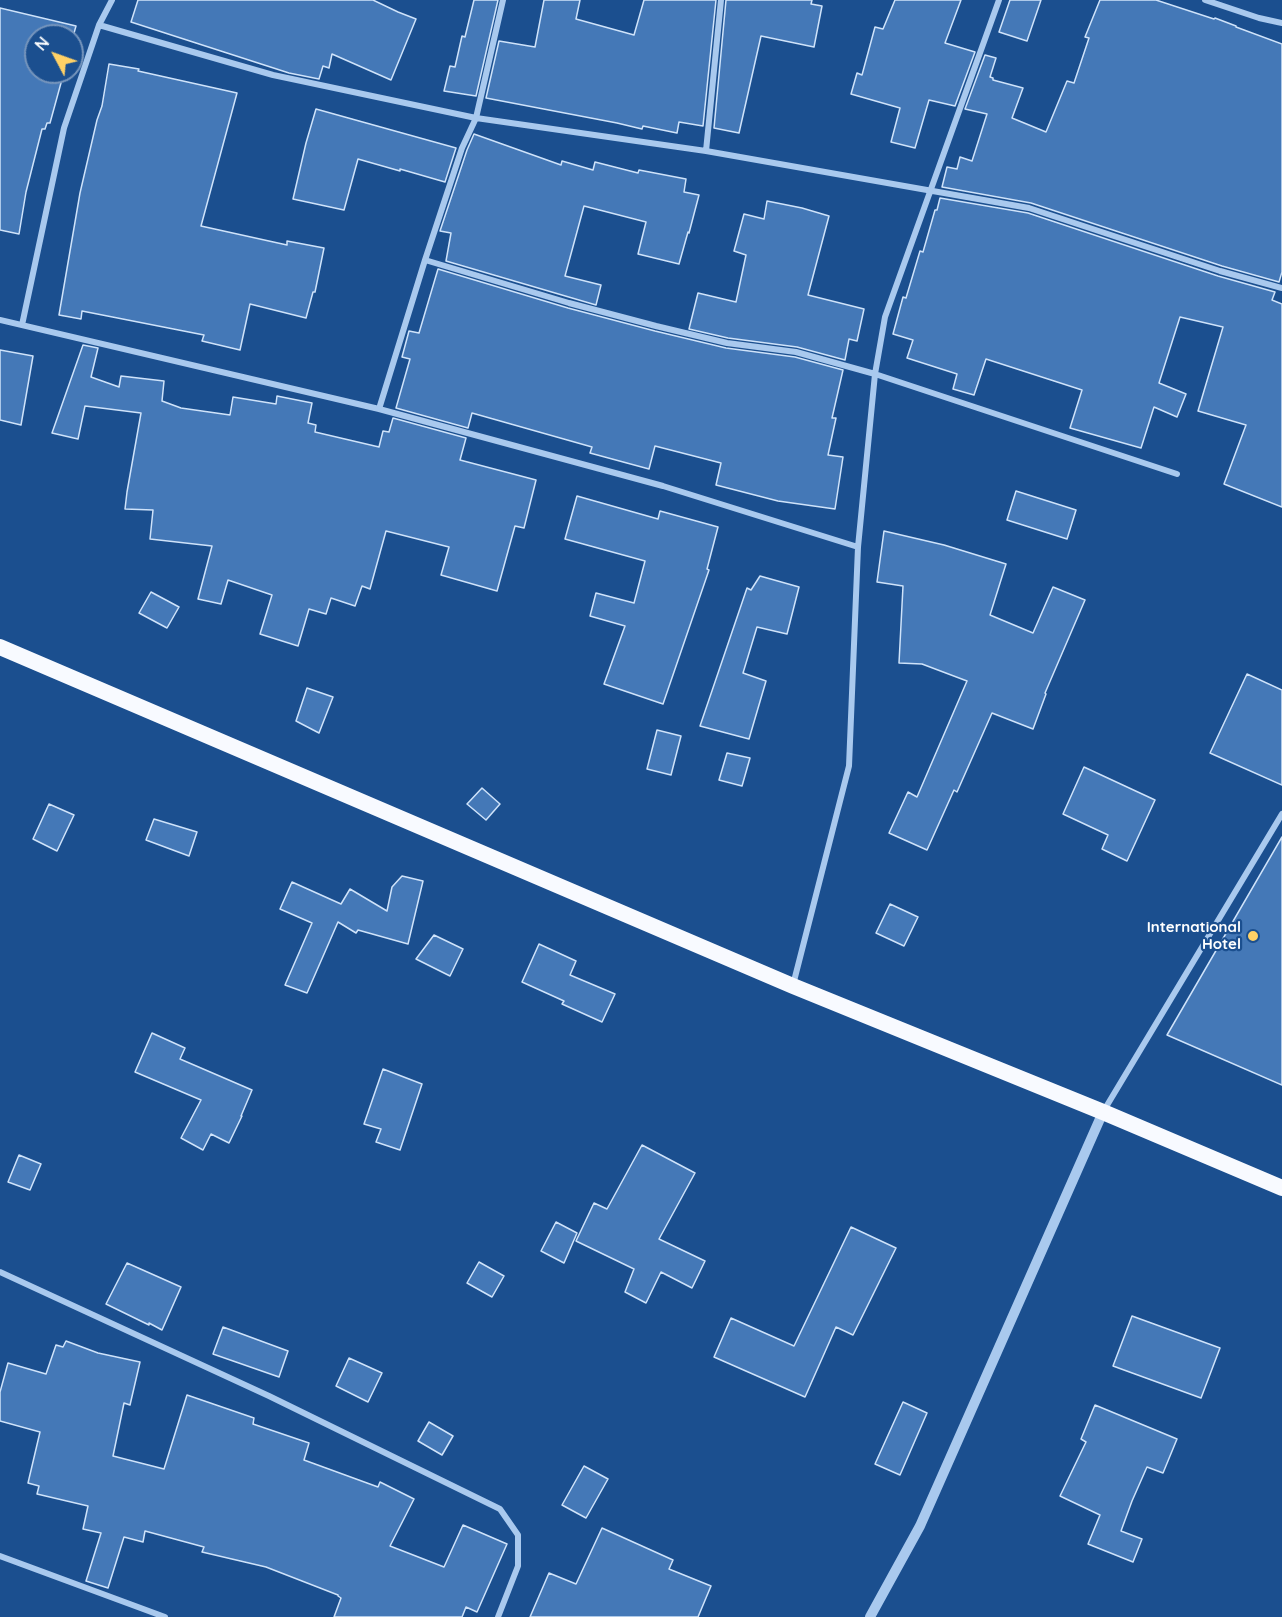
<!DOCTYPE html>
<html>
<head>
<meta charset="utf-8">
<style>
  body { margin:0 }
  #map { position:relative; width:1282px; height:1617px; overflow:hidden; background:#1b4f8f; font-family:Quicksand,sans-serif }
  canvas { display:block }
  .north { position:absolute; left:24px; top:24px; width:60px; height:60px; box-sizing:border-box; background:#1b4f8f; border:2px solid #7695bc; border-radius:50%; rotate:311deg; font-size:16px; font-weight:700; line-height:24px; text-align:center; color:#fff }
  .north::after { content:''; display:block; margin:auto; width:21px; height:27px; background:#ffd166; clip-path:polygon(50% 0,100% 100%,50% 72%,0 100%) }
</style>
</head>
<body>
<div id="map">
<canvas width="1282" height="1617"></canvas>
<div class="north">N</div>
</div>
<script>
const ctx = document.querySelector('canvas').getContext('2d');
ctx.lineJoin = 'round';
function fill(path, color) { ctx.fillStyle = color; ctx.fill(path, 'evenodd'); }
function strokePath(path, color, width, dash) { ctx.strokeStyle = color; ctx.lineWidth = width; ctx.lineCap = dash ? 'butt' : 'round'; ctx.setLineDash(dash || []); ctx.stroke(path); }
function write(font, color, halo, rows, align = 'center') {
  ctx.font = font + ' Quicksand,sans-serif'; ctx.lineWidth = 4.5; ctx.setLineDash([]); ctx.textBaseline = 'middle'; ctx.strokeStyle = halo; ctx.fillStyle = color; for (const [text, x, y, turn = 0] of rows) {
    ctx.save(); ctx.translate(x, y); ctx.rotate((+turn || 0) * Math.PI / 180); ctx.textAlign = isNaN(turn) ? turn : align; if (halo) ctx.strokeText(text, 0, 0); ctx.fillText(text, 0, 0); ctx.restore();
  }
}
const building = new Path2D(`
  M 138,0 L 373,0 L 398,12 L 416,19 L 391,80 L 332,54 L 329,68 L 323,66 L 319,79 L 289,73 L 131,22 Z
  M 474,0 L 498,0 L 476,96 L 444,91 L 450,66 L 455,67 L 462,36 L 465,37 Z
  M 544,0 L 580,0 L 576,19 L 634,35 L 644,0 L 716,0 L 703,126 L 679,122 L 677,133 L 643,126 L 642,129 L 617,123 L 486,98 L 499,41 L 535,47 Z
  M 726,0 L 812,0 L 811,4 L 822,6 L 814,47 L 761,36 L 739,133 L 714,128 Z
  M 895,0 L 961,0 L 945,43 L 975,52 L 955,106 L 929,100 L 915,148 L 891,142 L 900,108 L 851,94 L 857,73 L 862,75 L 875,27 L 883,29 Z
  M 1010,0 L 1041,0 L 1027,41 L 999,32 Z
  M 1100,0 L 1156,0 L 1214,19 L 1215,18 L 1236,26 L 1236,27 L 1282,44 L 1282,272 L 1279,282 L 1222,266 L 1031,203 L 942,187 L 947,167 L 957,169 L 960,157 L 972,161 L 987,114 L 965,109 L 985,55 L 996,58 L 990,77 L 993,78 L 993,80 L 1023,88 L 1012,118 L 1046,132 L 1067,81 L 1074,83 L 1089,38 L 1085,37 Z
  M 0,8 L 76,26 L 72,40 L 72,36 L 36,36 L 36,72 L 64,72 L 50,123 L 47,123 L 45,129 L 42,129 L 26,192 L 19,234 L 0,230 Z
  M 109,64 L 139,69 L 138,71 L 237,93 L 201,226 L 287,245 L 287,241 L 324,248 L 315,292 L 313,292 L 306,318 L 250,304 L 240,350 L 202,341 L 204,335 L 82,311 L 81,319 L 59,315 L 80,193 L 97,120 L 102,106 Z
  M 316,109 L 456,148 L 445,182 L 400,169 L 400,171 L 358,159 L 344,210 L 293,199 L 306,143 Z
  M 474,134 L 561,165 L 562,161 L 593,170 L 595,162 L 638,173 L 639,170 L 686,179 L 684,192 L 699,195 L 689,233 L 688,232 L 679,264 L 638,254 L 646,222 L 584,206 L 565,276 L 601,285 L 596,305 L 446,261 L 451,233 L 440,231 L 467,150 Z
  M 940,198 L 1028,213 L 1218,276 L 1275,292 L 1272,300 L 1282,304 L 1282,507 L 1224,484 L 1246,425 L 1198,411 L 1223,327 L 1180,317 L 1159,383 L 1186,394 L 1177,417 L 1154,407 L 1141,448 L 1070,428 L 1082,390 L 986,359 L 974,395 L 953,389 L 957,374 L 907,358 L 913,340 L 893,334 L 903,297 L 906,298 L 920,251 L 923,252 L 935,210 L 937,210 Z
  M 767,201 L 802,208 L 829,216 L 808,295 L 864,309 L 857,341 L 849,339 L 845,360 L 797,347 L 728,338 L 689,329 L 698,293 L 736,302 L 746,255 L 734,251 L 744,214 L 764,219 Z
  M 438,269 L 568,308 L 655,331 L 726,348 L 795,357 L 843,370 L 832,418 L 836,418 L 828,455 L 843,457 L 835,509 L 778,501 L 716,485 L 721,463 L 655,446 L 649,469 L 590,453 L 592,447 L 472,413 L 468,428 L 396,408 L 410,359 L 402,357 L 409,331 L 419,333 Z
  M 83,345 L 98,348 L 91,377 L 119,387 L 121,376 L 164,381 L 162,401 L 181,408 L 230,415 L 233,397 L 276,404 L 277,396 L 312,403 L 308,423 L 316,425 L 315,432 L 379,447 L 383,431 L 389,432 L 393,418 L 466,438 L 460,460 L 536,480 L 524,528 L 515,526 L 497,591 L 441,575 L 449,547 L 386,531 L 370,589 L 362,586 L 355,606 L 331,598 L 326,614 L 309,609 L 298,646 L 260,634 L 272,595 L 228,580 L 221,604 L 198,599 L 212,546 L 150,539 L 153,510 L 125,509 L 127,492 L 141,413 L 85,406 L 78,439 L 52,433 Z
  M 0,350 L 33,356 L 21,425 L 0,420 Z
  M 1016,491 L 1076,510 L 1067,539 L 1007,520 Z
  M 577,496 L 658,519 L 660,511 L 718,527 L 707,569 L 709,570 L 663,704 L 604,684 L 625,626 L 590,616 L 596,593 L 634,603 L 645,561 L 565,539 Z
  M 884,531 L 944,545 L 1006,564 L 990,615 L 1033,633 L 1053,587 L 1085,600 L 1045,693 L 1046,694 L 1033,729 L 992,713 L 957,792 L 954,790 L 927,850 L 889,833 L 908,792 L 917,797 L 967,681 L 922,664 L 899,663 L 903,586 L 877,582 Z
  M 760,576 L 799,587 L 787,634 L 757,627 L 743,673 L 766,681 L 749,739 L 700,726 L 747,588 L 751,590 Z
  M 151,592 L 179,607 L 167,628 L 139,613 Z
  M 1247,674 L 1282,690 L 1282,785 L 1210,753 Z
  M 307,688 L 333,697 L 319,733 L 296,721 Z
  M 657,730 L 681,736 L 671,775 L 647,769 Z
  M 727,753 L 750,758 L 742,786 L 719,780 Z
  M 1084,767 L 1155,800 L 1127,861 L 1102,849 L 1108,835 L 1063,814 Z
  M 482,788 L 500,804 L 486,820 L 467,804 Z
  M 49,804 L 74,815 L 57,851 L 33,839 Z
  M 154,819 L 197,832 L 189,856 L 146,840 Z
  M 1282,837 L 1282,1085 L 1167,1035 Z
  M 402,876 L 423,881 L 408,944 L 358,930 L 356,933 L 338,922 L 307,993 L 285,985 L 312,923 L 280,909 L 292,882 L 341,904 L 350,889 L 387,911 L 392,887 Z
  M 890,904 L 918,917 L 904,946 L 876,933 Z
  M 434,935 L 463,949 L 450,976 L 416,959 Z
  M 539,944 L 576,961 L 570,975 L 615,994 L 602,1022 L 562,1004 L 564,1001 L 522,982 Z
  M 152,1033 L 185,1048 L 180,1059 L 252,1090 L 241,1116 L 242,1116 L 229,1143 L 211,1134 L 203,1150 L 181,1138 L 201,1100 L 135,1072 Z
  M 383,1069 L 422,1084 L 400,1150 L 376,1142 L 381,1129 L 364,1124 Z
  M 642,1145 L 695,1173 L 659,1239 L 705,1261 L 692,1288 L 661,1272 L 646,1303 L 625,1292 L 634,1269 L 576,1241 L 594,1203 L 607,1209 Z
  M 19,1155 L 41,1164 L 30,1190 L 8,1182 Z
  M 556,1222 L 577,1233 L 564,1263 L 541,1251 Z
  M 851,1227 L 896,1248 L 853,1335 L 836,1327 L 805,1397 L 714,1357 L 731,1318 L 794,1346 Z
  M 479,1262 L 504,1276 L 492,1297 L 467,1283 Z
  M 127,1263 L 181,1287 L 162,1330 L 149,1323 L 149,1325 L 106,1304 Z
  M 1132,1316 L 1220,1348 L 1201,1398 L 1113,1366 Z
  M 223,1327 L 288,1351 L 279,1377 L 213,1354 Z
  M 66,1341 L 98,1353 L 140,1362 L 130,1405 L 124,1403 L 113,1456 L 164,1469 L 187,1395 L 254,1418 L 253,1424 L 309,1443 L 304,1460 L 378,1487 L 380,1482 L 414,1499 L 390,1546 L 444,1567 L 463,1525 L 507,1544 L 477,1612 L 466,1607 L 462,1617 L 334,1617 L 341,1598 L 338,1596 L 338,1595 L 266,1567 L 202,1552 L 204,1547 L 145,1531 L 143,1542 L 124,1537 L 108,1588 L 86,1581 L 101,1533 L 83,1529 L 88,1506 L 37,1494 L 39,1486 L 28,1483 L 40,1432 L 0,1421 L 0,1392 L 8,1363 L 46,1374 L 56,1345 L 63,1347 Z
  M 349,1358 L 382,1373 L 368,1402 L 336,1386 Z
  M 903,1402 L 927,1413 L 900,1475 L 875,1464 Z
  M 1095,1405 L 1177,1439 L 1163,1473 L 1147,1467 L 1132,1501 L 1121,1531 L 1142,1539 L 1133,1562 L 1088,1544 L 1100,1515 L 1060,1496 L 1086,1442 L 1081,1439 Z
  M 429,1422 L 453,1436 L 442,1455 L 418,1441 Z
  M 584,1466 L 608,1479 L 586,1518 L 562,1505 Z
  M 602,1528 L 673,1560 L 669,1569 L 711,1586 L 698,1617 L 530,1617 L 549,1573 L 576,1584 Z`);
fill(building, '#4478b7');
strokePath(building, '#cfe3fa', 1.5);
strokePath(new Path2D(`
  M 1205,0 L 1259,18 L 1282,23
  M 99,25 L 273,75 L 476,118 L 706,151 L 1029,208 L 1220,271 L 1282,288
  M 706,151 L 721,0
  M 425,260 L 569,303 L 656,326 L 727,343 L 796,352 L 875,374 L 1177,474
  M 0,320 L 379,409 L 663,486 L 858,547
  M 22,325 L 64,128 L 99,25 L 112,0
  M 379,409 L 425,260 L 462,148 L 476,118 L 503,0
  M 793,985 L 849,766 L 858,547 L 875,374 L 885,317 L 999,0
  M 1103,1112 L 1282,814
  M 0,1272 L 269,1396 L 500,1509 L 518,1535 L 518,1566 L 498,1617
  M 0,1556 L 165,1617`), '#a9c9ee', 6);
strokePath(new Path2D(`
  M 870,1617 L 920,1526 L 1103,1112`), '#a9c9ee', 10);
strokePath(new Path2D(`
  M 0,647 L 793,986 L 1103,1112 L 1282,1188`), '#f8faff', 16);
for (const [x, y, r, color] of [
  [1253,936,6,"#ffd166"]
]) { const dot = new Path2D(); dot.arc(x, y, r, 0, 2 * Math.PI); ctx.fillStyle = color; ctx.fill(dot); strokePath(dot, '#1b4f8f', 2); }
write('bold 15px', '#fff', '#1b4f8f', [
  ["International",1241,927],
  ["Hotel",1241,944]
], 'right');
</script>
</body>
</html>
